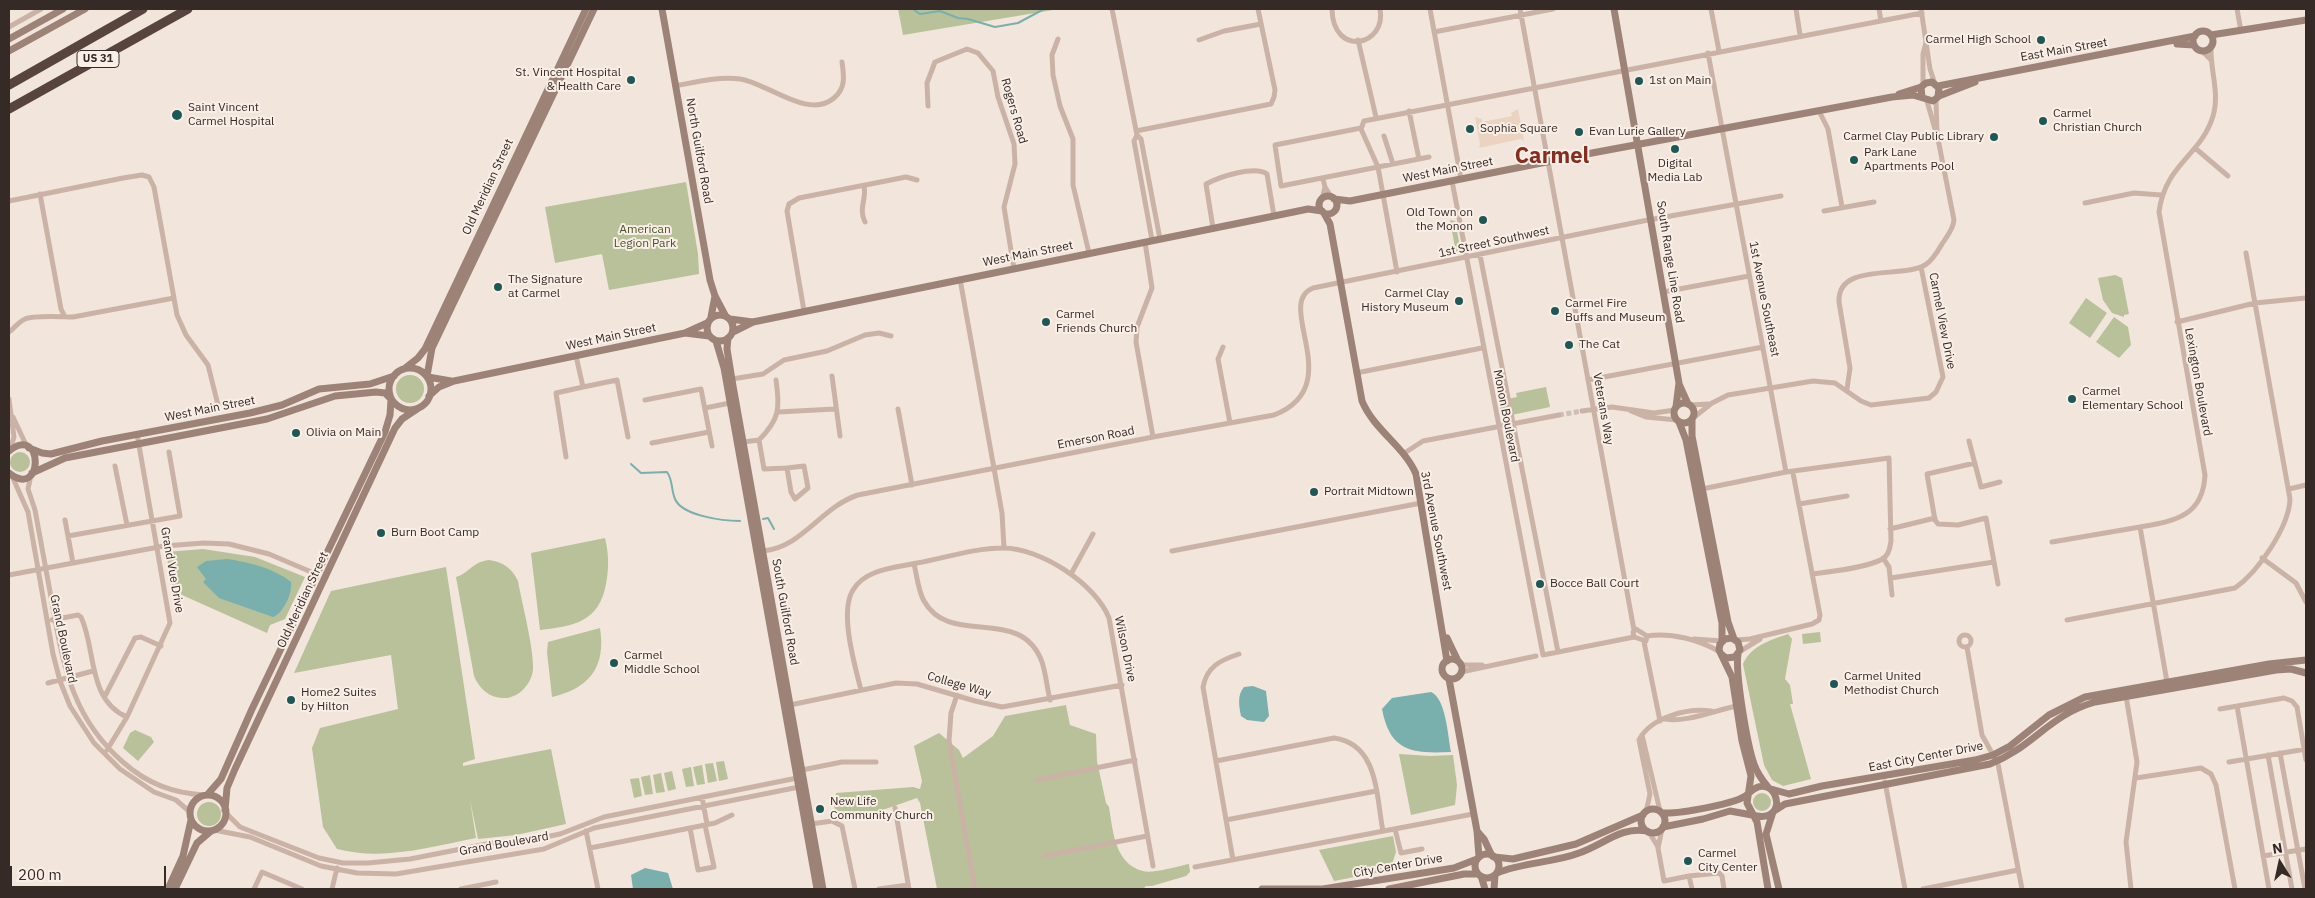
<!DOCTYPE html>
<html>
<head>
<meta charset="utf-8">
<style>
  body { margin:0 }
  #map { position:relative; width:2315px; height:898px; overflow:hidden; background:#f2e5db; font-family:"IBM Plex Sans",sans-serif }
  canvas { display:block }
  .frame { position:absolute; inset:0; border:10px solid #362a27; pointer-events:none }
  .north { position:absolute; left:2255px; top:838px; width:50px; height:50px; -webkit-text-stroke:4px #f9efe7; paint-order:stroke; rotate:350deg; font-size:14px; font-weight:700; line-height:20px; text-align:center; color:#362a27 }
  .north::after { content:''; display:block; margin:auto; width:18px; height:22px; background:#362a27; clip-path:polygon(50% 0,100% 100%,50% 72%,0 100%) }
  .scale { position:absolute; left:10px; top:866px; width:156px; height:22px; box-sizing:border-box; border:2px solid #362a27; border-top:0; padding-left:6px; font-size:15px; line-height:18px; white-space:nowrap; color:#362a27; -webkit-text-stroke:4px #f9efe7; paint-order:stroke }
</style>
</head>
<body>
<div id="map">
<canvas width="2315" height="898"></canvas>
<div class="frame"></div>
<div class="north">N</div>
<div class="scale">200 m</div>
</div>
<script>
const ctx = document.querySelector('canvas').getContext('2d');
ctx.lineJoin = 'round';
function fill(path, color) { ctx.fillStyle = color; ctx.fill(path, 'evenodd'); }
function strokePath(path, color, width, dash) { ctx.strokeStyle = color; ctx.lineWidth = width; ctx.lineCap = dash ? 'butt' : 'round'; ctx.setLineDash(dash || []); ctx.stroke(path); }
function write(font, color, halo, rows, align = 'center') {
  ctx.font = font + ' "IBM Plex Sans",sans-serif'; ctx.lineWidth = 4; ctx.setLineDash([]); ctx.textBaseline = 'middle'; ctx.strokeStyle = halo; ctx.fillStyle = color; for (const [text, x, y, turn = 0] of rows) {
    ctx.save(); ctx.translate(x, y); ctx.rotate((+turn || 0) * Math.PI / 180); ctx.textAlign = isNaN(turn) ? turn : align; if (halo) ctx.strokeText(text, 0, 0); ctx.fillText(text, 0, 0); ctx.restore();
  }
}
fill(new Path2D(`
  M 898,9 L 1059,9 L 903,35 Z
  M 686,182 L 698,254 L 699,274 L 609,290 L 602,254 L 555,263 L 545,207 Z
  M 1450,220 L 1455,221 L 1461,252 L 1456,253 Z
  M 2115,275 L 2122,278 L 2129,314 L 2124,315 L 2124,317 L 2112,313 L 2103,300 L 2098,278 Z
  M 2086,298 L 2107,313 L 2090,338 L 2069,323 Z
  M 2114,317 L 2128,327 L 2131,345 L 2119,358 L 2096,342 Z
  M396 389a14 14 0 1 1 28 0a14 14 0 1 1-28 0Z
  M 1546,387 L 1550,407 L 1502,417 L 1498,396 L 1500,393 L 1504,392 L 1506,399 L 1502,400 L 1517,397 L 1516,393 Z
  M10 462a10 10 0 1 1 20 0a10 10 0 1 1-20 0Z
  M 605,538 C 609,555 609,568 606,584 C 599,622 574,626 540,630 L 531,553 Z
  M 203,549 L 255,557 L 305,577 L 285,619 L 270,625 L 267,633 L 173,591 L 166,552 Z
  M 489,560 C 503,562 512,568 518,581 C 522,604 534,648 533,669 C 532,684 518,699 503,698 C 489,698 479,688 474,676 L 456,577 C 468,574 472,562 489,560 Z
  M 446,567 L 475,759 L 463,763 L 463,766 L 551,749 L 566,824 L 516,835 L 478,839 L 470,800 L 476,838 C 430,847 383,861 337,849 L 323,827 L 312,748 L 320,728 L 398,709 L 391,655 L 294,673 L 331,591 Z
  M 600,628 C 606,667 590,688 552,697 L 547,652 L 548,642 Z
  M 1820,632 L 1821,642 L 1803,644 L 1802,634 Z
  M 1788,634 L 1792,639 L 1785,679 L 1790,685 L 1793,704 L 1790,704 L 1811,779 L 1783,786 L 1772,780 L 1764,765 L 1743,664 C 1751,646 1770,640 1788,634 Z
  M 1066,705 L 1070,725 L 1096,734 L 1097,761 L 1106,803 L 1109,807 C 1113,832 1115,864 1143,871 C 1152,874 1179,866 1189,864 L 1190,872 L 1186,876 L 1152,886 L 1146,886 L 1143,889 L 937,889 L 920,803 L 917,798 L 874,813 L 836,811 L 834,806 L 836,793 L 913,787 L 920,789 L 922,781 L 914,746 L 939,733 L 959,750 L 963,758 L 993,736 L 1005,716 Z
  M 135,730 L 151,737 L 154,742 L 138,761 L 123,748 L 130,733 Z
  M 1399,754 L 1430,756 L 1453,755 L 1457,785 L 1455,805 L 1411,815 Z
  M 724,761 L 728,779 L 719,781 L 716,762 Z
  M 713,763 L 717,781 L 708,783 L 705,764 Z
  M 702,765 L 705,784 L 697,785 L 693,767 Z
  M 691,767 L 694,786 L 686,787 L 682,769 Z
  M 672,771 L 676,789 L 668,791 L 664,773 Z
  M 661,773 L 665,792 L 656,793 L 653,775 Z
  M 650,775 L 653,794 L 645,795 L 641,777 Z
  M 639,778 L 642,796 L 634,798 L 630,779 Z
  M1753 802a9 9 0 1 1 18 0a9 9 0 1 1-18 0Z
  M197 814a12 12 0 1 1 24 0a12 12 0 1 1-24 0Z
  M 1393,836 L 1396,852 L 1390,870 L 1334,881 L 1319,850 Z`), '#b8c19a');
fill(new Path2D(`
  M 1518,109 L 1524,141 L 1521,139 L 1479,148 L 1480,144 L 1475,117 L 1482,119 L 1482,122 L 1512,116 L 1511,113 Z`), '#ead4c1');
fill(new Path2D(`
  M 227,559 C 249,562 273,568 291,582 C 293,592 283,614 273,617 L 219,598 L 203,582 L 206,579 L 197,567 L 206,561 Z
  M 1253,686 L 1266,691 L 1269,716 L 1264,722 L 1247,720 L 1241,716 C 1239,706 1237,695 1244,687 Z
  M 1431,692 C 1446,698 1448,737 1451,752 C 1411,754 1390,751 1382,709 L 1392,698 Z
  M 645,868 L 668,873 L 673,889 L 633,889 L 631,875 Z`), '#79afac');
strokePath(new Path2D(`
  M 855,9 L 865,9
  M 913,9 L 920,14 L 940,11 L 958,18 L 968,19 L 995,27 L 1018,23 L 1044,9
  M 631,464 L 641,473 L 667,472 C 673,480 671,490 675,499 C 682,516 724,521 740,521
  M 763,519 L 768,518 L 774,529`), '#79afac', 2);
strokePath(new Path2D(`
  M 1559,415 L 1582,411`), '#ccc0b7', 5, [5, 2.5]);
strokePath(new Path2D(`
  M 1112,9 L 1137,135 L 1141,139 L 1160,239
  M 1332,9 C 1333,58 1387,46 1380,9
  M 1430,9 L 1461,179
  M 1520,9 L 1634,630
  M 1711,9 L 1719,51
  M 1796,9 L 1800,35
  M 1879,9 L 1881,21
  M 1921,9 L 1930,69 L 1935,84
  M 2237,9 L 2241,31
  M 9,27 L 41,9
  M 1434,32 L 1553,9
  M 1058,39 L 1052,55 L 1053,75 L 1060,106 L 1073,139 L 1073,185 L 1089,253
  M 1199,40 L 1224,31 L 1261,24
  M 1358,40 L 1376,117
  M 2202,51 L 2211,60
  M 1708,53 L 1786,472
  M 1923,85 L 1923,54 L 1926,42
  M 675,86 C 696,82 720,76 740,79 C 768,83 808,120 834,98 C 846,88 844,76 842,62
  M 1927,101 L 1935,129
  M 928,106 L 927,83 L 935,62 L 967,49 L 978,53 L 993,71 L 998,97 L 1014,144 L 1015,164 L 1004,207 L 1014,269
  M 1409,111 L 1419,159
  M 1819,111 L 1828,129 L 1842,207
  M 1361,128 L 1275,145 L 1281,186 L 1429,157
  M 1136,131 L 1271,104 L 1274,97 L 1275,90 L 1258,9
  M 1137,135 L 1134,141 L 1152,240
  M 1384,136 L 1393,164
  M 2195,148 L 2228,176
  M 1452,181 L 1543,655 L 1634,637
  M 864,186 C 867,199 858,208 865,222
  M 1325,187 L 1332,198
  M 40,194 L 61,309 L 64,315
  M 1322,199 L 1325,187 L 1323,179
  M 9,201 L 123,178 L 142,175 L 149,177 L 154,187 L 177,315 L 186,335 L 208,365 L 218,405
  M 2085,203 L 2134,193 L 2161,195
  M 1824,211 L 1874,202
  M 1213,228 L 1206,184 C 1219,177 1255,165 1267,174 L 1274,216
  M 1145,242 L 1152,288 L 1137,327 L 1136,342 L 1153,437
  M 1480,255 L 1558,652
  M 1397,272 L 1378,167 L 1361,129 L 1364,121 L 1922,13
  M 960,279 L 1002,513 L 1004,548
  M 1663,292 L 1749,276
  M 804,311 L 787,211 L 789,204 L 799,198 L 906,177 L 917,180
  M 2177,322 L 2255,303 L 2306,298
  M 9,332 C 15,328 18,322 25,319 C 34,315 63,317 73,317 L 174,298
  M 1223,347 L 1218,359 L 1230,423
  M 576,356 L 583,387 L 617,380 L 628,437
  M 1356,373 L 1482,348
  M 832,376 L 840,436
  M 732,379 L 763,374 L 784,360 L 827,351 L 865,335 L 879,333 L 891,336
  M 1588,380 L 1763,347
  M 1847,389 L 1850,368 L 1839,302 C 1837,262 1902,279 1925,265 C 1932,261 1938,251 1942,244 C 1947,236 1953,230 1954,220 L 1937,134 L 1936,100
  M 9,399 L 14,437 L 10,450
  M 645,400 L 701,389 L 712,446
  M 1690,405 L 1709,404
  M 705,408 L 730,403
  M 898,409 L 912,485
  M 1582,411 L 1612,407 L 1654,413 L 1675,410
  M 1631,411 L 1646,417 L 1677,420
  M 778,412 L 835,409
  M 13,417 L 27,447
  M 1693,418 L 1712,403 L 1728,395 L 1813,381 L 1835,383 L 1861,401 L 1871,405 L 1929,398 L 1936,392 L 1943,377 L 1921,267
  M 759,440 L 764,469 L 787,468
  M 1969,441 L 1981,487 L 2000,482
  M 743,442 L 759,440 C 780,419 780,408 776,380
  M 652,443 L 709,432
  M 1403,454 L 1423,441 L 1559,415
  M 566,457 L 556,393 L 583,387
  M 1975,463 L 1927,474 L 1935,520 L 1938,524 L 1958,525 L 1986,518 L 1998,584
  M 115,466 L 127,525
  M 804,466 L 808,488 L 795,499 L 791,492 L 787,468 Z
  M 31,475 L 28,489 L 35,510 C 41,542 47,575 53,608 C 64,670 74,720 124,763 C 148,784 173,793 204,795
  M 12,476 L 28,512 L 53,654 L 60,681 L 70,706 L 94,743 L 120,769 L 154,792 L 176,800 L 190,812
  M 1702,489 L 1786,472 L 1889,458 L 1891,541 C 1890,546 1890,551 1886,556 C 1876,567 1828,572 1812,574
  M 2289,489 L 2306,485
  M 1799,504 L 1847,496
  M 65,520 L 73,563
  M 1890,529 L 1935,518
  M 68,536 L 180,516 L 169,452
  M 2052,542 L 2140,527
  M 763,551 C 803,547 821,507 858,495 L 1153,437 L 1274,415 C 1349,386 1273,304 1313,288 L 1643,221 L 1781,196
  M 1172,551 L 1421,503
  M 1883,558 L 1889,567 L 1892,595
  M 2262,558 L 2296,583 L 2306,602
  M 914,564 C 917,576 918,590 924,601 C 950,648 1021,604 1042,662 C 1046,674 1047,688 1050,700
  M 1071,574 L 1093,534
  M 9,575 L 164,546 L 204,543 L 229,544 L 269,554 L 316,574
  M 1891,578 L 1994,562
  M 52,620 L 78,615 L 81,617 C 96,648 87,700 127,717
  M 2067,620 L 2235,588 C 2258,572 2289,527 2290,499 L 2246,253
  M 1636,629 L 1647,636 L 1646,641 L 1634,637 L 1633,632 Z
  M1959 641a6 6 0 1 1 12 0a6 6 0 1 1-12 0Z
  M 1647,636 C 1671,632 1700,640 1720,652
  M 1694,639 L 1722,641
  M 1736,640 L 1750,639 L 1812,624 L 1819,620 L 1820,615 L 1793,473
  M 1644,642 L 1660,721
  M 1967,647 L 1982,735 L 1998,764 L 2022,889
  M 1739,652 L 1760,639
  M 1461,665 L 1482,665
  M 1461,672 L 1536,656
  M 2167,682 L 2140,527 C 2174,521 2203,517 2205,475 L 2159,212 C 2165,164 2201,156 2213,116 C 2220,93 2210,70 2211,47
  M 48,683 L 93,671
  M 861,690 C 855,666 839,612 853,590 C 865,569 895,568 917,563 C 945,558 974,548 1003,548 C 1040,548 1095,583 1109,618 L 1153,866
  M 957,695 L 951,713 L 949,741 L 975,889
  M 105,696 L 135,638 L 141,637 L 161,646
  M 2126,696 L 2137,762 L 2126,842 L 2131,889
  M 790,705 L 896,683 L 917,684 L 975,701 L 1002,707 L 1122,685
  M 2237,706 L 2269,889
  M 2220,709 L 2284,698 L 2292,701 L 2297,707 L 2306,760
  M 1665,719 C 1685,723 1716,710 1737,706
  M 1642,735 L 1660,811
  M 107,750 L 127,717 L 170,623 L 137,434
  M 2280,753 L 2305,889
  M 2268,755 L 2292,889
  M 1216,761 L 1334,738 C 1379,744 1376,797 1383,831
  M 2229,762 L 2306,749
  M 802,770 L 842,762 L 876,762
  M 2136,778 L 2201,768 L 2211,774 L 2216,785 L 2235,889
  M 1037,780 L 1135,760
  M 1885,782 L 1905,889
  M 702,797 L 707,824
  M 895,808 L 909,889
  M 1646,812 L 1650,794 L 1639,740 C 1651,717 1687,708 1711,711
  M 226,813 L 240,827 L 319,858 L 343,863 L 368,863 L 410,859 L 492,843 L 526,841 L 560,834 L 604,817 L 797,778
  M 1226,820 L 1376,791
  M 811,824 L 832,821 L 842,826 L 855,889
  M 690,828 L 698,870 L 714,867 L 705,825
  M 1395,829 L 1401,853 L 1422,849
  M 1662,829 L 1658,848 L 1664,881 L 1689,876 L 1692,889
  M 214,830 L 250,837 L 321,866 L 357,873 L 396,874 L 544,849 L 594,828 L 799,787
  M 586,831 L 598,889
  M 1649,832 L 1658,847
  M 590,848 L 715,823 L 732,815
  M 1044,856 L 1147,836
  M 2263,856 L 2306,849
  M 1233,860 L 1203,687 C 1207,666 1221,660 1239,654
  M 1195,867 L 1473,814
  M 1689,876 L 1719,873 L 1722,876 L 1724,889
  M 254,889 L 262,872 L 302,889
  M 332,889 L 337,868
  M 461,889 L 496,882
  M 879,889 L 908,885
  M 1923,889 L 2018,870`), '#cab3a6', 5);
strokePath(new Path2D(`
  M 662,9 L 710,280 L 715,296 L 725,315
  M 1614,9 L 1679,383 L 1676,407
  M2193 41a10 10 0 1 1 20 0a10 10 0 1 1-20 0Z
  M 2211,35 L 2306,20
  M 9,39 L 63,9
  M 2177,44 L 2194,45
  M 9,51 L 85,9
  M 1938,86 L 2195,36
  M 1899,94 L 1921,87
  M 1939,96 L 1975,82
  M1319 205a9 9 0 1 1 18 0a9 9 0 1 1-18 0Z
  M 1334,199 L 1350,201 L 1592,153 L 1892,97 L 1913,95 L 1933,101 L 1938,97 L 1939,88 L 1932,82 L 1926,83 L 1921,87 L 1922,97
  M 1324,213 L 1330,224 L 1362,401 C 1374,430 1404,446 1416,474 L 1447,661
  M707 328a13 13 0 1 1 26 0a13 13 0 1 1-26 0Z
  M 711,317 L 715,296
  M 730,319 L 753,322 L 1274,216 L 1308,209 L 1322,211
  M 733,332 L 753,322
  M 685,333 L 709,336
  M 728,338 L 727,349 L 733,386 L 823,889
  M 716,341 L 724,368 L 817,889
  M389 389a21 21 0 1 1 42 0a21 21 0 1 1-42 0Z
  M 404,369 L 418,358 L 425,349 L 586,9
  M 427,376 L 432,348 L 594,9
  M 428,377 L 451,381
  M 1679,384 L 1688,404
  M 429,396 L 439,387 L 454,381 L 685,333 L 707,323
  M1674 413a10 10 0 1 1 20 0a10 10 0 1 1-20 0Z
  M 1692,420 L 1692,436 L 1728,622 L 1734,639
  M 1679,422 L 1686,440 L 1722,623 L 1722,640
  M 29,448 L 42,453 L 51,454 L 102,441 L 250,413 L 282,405 L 319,389 L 370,384 L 394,376
  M 9,451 C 44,423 44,501 9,473
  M 32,473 L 65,458 L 267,419 L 335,396 L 376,392 L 385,393 L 391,399
  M 1447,638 L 1458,661
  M 1721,654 L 1726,658 L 1735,657 L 1740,650 L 1738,642 L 1732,638 L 1725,639 L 1720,644 L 1719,650 L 1732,677 L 1742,741 L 1751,776 L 1747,803 L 1757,822 L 1768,889
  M 1738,654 C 1735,673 1747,744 1754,764 C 1757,773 1762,780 1768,787
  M1442 669a10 10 0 1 1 20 0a10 10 0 1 1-20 0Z
  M 1449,679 L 1477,831 L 1479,857
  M 1771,789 L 1789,794 L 1822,786 L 1975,760 L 1993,755 L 2010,746 L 2049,715 L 2085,697 L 2269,664 L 2306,660
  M 1749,793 C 1776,767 1793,826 1752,815
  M 207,795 L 221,779 L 252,709 L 385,432 L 390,415 L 391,400
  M190 813a18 18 0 1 1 36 0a18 18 0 1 1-36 0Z
  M1641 821a12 12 0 1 1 24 0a12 12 0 1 1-24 0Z
  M 225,810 L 227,788 L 235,769 L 395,428 L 402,419 L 417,409
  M 1774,811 L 1785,804 L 1990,764 C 2032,748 2049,715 2095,702 L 2276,670 L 2291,669 L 2306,673
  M 1773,812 L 1766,834 L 1779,889
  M 1662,813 C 1678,814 1738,804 1748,794
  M 1663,827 L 1703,819 L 1730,811 L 1752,815
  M 1477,831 L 1484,839 L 1492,856
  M1475 866a12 12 0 1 1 24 0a12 12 0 1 1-24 0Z
  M 1494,857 L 1513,859 L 1576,844 L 1643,815
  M 1497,873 C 1523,862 1553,863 1579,853 C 1603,845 1621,826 1647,831
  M 1481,876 L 1485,889
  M 168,889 L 183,856 L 191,820
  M 175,889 L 197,843 L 211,831
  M 1262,889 L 1321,889
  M 1323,889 L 1454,868 L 1477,859
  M 1389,889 L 1464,874 L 1478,874
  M 1494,889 L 1495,875`), '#9d8278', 7);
strokePath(new Path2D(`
  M 9,85 L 143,9
  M 9,109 L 188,9`), '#57443e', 9);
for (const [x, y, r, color] of [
  [2041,40,5,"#1d5856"],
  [631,80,5,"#1d5856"],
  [1639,81,5,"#1d5856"],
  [177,115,6,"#1d5856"],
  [2043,121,5,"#1d5856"],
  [1470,129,5,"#1d5856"],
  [1579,132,5,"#1d5856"],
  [1994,137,5,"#1d5856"],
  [1675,149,5,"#1d5856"],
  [1854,160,5,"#1d5856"],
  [1483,220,5,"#1d5856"],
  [498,287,5,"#1d5856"],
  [1459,301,5,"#1d5856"],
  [1555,311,5,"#1d5856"],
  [1046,322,5,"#1d5856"],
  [1569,345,5,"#1d5856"],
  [2072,399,5,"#1d5856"],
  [296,433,5,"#1d5856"],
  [1314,492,5,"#1d5856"],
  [381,533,5,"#1d5856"],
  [1540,584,5,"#1d5856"],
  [614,663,5,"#1d5856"],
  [1834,684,5,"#1d5856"],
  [291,700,5,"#1d5856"],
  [820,809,5,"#1d5856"],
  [1688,861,5,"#1d5856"]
]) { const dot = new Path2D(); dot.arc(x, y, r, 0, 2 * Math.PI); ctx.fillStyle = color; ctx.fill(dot); strokePath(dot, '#f9efe7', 2); }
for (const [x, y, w] of [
  [98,59,42]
]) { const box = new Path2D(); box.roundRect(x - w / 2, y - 8.5, w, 17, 4); ctx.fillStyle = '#f9efe7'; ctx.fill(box); strokePath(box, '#362a27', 1); }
write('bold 11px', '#362a27', null, [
  ["US 31",98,59]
]);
write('12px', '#362a27', '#f9efe7', [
  ["Carmel High School",2031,40,"right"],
  ["St. Vincent Hospital",621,73,"right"],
  ["& Health Care",621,87,"right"],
  ["1st on Main",1649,81],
  ["Saint Vincent",188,108],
  ["Carmel Hospital",188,122],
  ["Carmel",2053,114],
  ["Christian Church",2053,128],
  ["Sophia Square",1480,129],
  ["Evan Lurie Gallery",1589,132],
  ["Carmel Clay Public Library",1984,137,"right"],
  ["Park Lane",1864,153],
  ["Apartments Pool",1864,167],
  ["Digital",1675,164,"center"],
  ["Media Lab",1675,178,"center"],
  ["Old Town on",1473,213,"right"],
  ["the Monon",1473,227,"right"],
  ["The Signature",508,280],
  ["at Carmel",508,294],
  ["Carmel Clay",1449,294,"right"],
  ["History Museum",1449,308,"right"],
  ["Carmel Fire",1565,304],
  ["Buffs and Museum",1565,318],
  ["Carmel",1056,315],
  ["Friends Church",1056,329],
  ["The Cat",1579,345],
  ["Carmel",2082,392],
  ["Elementary School",2082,406],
  ["Olivia on Main",306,433],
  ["Portrait Midtown",1324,492],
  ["Burn Boot Camp",391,533],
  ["Bocce Ball Court",1550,584],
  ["Carmel",624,656],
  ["Middle School",624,670],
  ["Carmel United",1844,677],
  ["Methodist Church",1844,691],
  ["Home2 Suites",301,693],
  ["by Hilton",301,707],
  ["New Life",830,802],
  ["Community Church",830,816],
  ["Carmel",1698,854],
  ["City Center",1698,868]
], 'left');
write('12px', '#362a27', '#f9efe7', [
  ["East Main Street",2064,50,-10],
  ["Rogers Road",1014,111,74],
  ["North Guilford Road",699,151,80],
  ["West Main Street",1448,170,-11],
  ["Old Meridian Street",488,187,-65],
  ["1st Street Southwest",1494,242,-12],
  ["West Main Street",1028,254,-11],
  ["South Range Line Road",1670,262,81],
  ["1st Avenue Southeast",1764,299,79],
  ["Carmel View Drive",1942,321,79],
  ["West Main Street",611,337,-12],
  ["Lexington Boulevard",2198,382,80],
  ["West Main Street",210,409,-11],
  ["Veterans Way",1603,409,80],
  ["Monon Boulevard",1506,416,79],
  ["Emerson Road",1096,438,-11],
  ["3rd Avenue Southwest",1436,531,79],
  ["Grand Vue Drive",172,570,80],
  ["Old Meridian Street",303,600,-65],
  ["South Guilford Road",785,612,80],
  ["Grand Boulevard",63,639,78],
  ["Wilson Drive",1125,649,78],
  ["College Way",959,685,16],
  ["East City Center Drive",1926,757,-11],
  ["Grand Boulevard",504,844,-10],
  ["City Center Drive",1398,866,-10]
]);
write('12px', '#49542b', '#f9efe7', [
  ["American",645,230],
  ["Legion Park",645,244]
]);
write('bold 22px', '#852e20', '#f9efe7', [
  ["Carmel",1552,157]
]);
</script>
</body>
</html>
